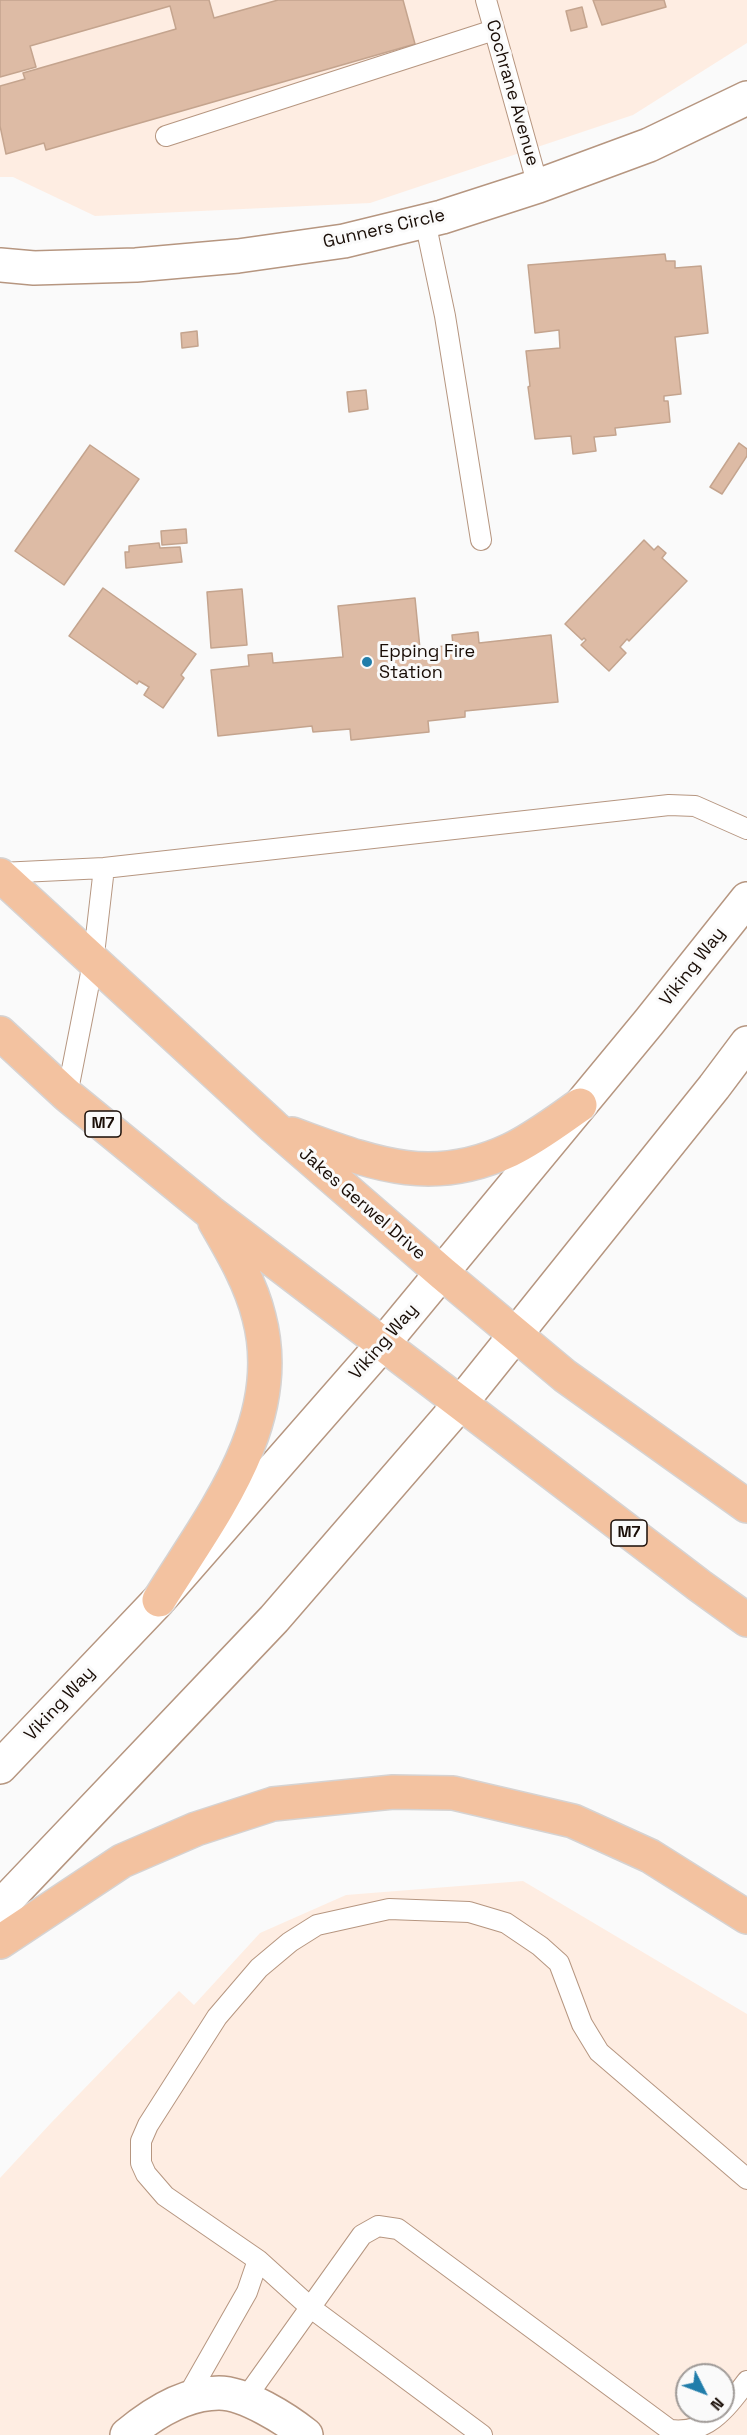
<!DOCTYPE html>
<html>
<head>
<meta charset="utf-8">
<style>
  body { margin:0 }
  #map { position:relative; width:747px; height:2435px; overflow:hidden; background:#fafafa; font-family:"Space Grotesk",sans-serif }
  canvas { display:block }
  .north { position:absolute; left:675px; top:2363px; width:60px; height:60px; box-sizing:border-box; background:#fafafa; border:2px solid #a09b98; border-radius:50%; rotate:132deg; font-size:16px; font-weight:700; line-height:24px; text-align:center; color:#190d06 }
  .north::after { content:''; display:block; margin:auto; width:21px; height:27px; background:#217daa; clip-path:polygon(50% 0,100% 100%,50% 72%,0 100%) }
</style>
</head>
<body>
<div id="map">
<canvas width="747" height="2435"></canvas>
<div class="north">N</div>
</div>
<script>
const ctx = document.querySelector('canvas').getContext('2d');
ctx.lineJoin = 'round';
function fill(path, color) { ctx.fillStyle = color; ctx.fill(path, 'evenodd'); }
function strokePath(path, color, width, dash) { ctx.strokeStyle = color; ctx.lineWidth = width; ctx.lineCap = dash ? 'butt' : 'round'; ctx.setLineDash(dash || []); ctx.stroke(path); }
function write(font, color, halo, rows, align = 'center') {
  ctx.font = font + ' "Space Grotesk",sans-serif'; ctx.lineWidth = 6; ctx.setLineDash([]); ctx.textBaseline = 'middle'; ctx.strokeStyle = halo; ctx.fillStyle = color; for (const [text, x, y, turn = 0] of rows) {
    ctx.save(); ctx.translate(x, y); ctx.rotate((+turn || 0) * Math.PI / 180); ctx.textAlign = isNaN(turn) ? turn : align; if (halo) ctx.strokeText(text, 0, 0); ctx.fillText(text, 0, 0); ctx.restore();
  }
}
fill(new Path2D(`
  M 0,0 L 747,0 L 747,43 L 633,115 L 370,203 L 95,216 L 13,177 L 0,177 Z
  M 523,1881 L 747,2014 L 747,2435 L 0,2435 L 0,2178 L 50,2124 L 179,1991 L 194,2005 L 260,1933 L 346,1895 ZM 687,2375 L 723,2375 L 723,2411 L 687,2411 Z`), '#feede2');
const building = new Path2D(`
  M 0,0 L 209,0 L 214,18 L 278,0 L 403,0 L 415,44 L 46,150 L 44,143 L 6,154 L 0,126 L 0,86 L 25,79 L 23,73 L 176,29 L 170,6 L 30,46 L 36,67 L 0,77 Z
  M 593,0 L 664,0 L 666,7 L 602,25 Z
  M 582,7 L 587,27 L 571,31 L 566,11 Z
  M 665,254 L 666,261 L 675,261 L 675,268 L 701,266 L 708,333 L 675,337 L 681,394 L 664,396 L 664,401 L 668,401 L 670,422 L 615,428 L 616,435 L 594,437 L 596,451 L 573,454 L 571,436 L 535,439 L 528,387 L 530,386 L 526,351 L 560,348 L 559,330 L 535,333 L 528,265 Z
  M 197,331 L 198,346 L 182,348 L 181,333 Z
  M 366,390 L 368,409 L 349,412 L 347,392 Z
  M 739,443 L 747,449 L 747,456 L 722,494 L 710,487 Z
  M 90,445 L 139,479 L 64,585 L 15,551 Z
  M 186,529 L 187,543 L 162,545 L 161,531 Z
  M 644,540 L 654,550 L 658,546 L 666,553 L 662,558 L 687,581 L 629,641 L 627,639 L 620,647 L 626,653 L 609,671 L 581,645 L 586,640 L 584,638 L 582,640 L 565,624 Z
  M 159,543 L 160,548 L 180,547 L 182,562 L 126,568 L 125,552 L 129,552 L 129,546 Z
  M 103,588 L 196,654 L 181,675 L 184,678 L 163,708 L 144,695 L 149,687 L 139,681 L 137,684 L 69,636 Z
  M 242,589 L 247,645 L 211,648 L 207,592 Z
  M 415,598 L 420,649 L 453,645 L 452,635 L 478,632 L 479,643 L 551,635 L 558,702 L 465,711 L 465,717 L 428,721 L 429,732 L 351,740 L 350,729 L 313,732 L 312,726 L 218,736 L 211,670 L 249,666 L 248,655 L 272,653 L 273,663 L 343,657 L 338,606 Z`);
fill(building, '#ddbba5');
strokePath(building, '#c4a48e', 1.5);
const service = new Path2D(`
  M 486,0 L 538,186
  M 166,136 L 494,30
  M 425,221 L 445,316 L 481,540
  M 0,873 L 104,868 L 669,805 L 695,806 L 747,829
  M 67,1095 L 93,963 L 104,868
  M 186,2399 L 247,2292 L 258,2260
  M 245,2399 L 362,2235 L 378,2226 L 398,2229 L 670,2430 C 708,2435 727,2407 747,2381
  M 482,2435 L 311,2308 L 258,2260 L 165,2196 L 146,2174 L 141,2163 L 141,2141 L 148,2125 L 217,2017 L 259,1968 L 290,1942 L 317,1925 L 389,1909 L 469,1912 L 506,1923 L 540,1946 L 559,1963 L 582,2024 L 599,2052 L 747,2179`);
const minor = new Path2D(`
  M 0,265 L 34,268 L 136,265 L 238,256 L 344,241 L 442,217 L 538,186 L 649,145 L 747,98
  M 127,2435 C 152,2414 184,2393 219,2393 C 245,2393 286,2419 306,2435`);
const secondary = new Path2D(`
  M 0,1767 L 159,1600 L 382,1345 L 649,1022 L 747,899
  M 0,1907 L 274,1619 L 460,1404 L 714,1087 L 747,1043`);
const trunk = new Path2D(`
  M 0,875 L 274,1127 L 442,1273 L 565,1376 L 747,1506
  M 0,1033 L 67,1095 L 210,1212 L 700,1586 L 747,1620
  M 292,1134 C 370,1162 429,1188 510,1150 C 535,1138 557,1121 580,1105
  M 159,1600 C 211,1516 287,1423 259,1317 C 251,1284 233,1253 215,1222
  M 0,1942 L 122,1861 L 196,1829 L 273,1804 L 393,1792 L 453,1793 L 573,1821 L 650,1856 L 747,1917`);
strokePath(service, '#b69680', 22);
strokePath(minor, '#b69680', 36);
strokePath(secondary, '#b69680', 36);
strokePath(trunk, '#d6d3d2', 36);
strokePath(service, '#fff', 20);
strokePath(minor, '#fff', 33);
strokePath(secondary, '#fff', 33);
strokePath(trunk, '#f3c2a0', 33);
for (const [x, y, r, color] of [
  [367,662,6,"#217daa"]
]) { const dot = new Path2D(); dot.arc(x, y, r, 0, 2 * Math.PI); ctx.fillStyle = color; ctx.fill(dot); strokePath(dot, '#fafafa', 2); }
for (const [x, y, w] of [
  [103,1124,36],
  [629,1533,36]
]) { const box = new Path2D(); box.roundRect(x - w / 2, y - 13, w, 26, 4.5); ctx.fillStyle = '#fafafa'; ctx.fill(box); strokePath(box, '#190d06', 1.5); }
write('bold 16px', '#190d06', null, [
  ["M7",103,1124],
  ["M7",629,1533]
]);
write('18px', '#190d06', '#fafafa', [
  ["Cochrane Avenue",512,93,74],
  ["Gunners Circle",384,229,-13],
  ["Viking Way",693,967,-52],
  ["Jakes Gerwel Drive",362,1204,41],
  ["Viking Way",384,1342,-49],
  ["Viking Way",60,1704,-47]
]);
write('18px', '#190d06', '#fafafa', [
  ["Epping Fire",379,652],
  ["Station",379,673]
], 'left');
</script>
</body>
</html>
